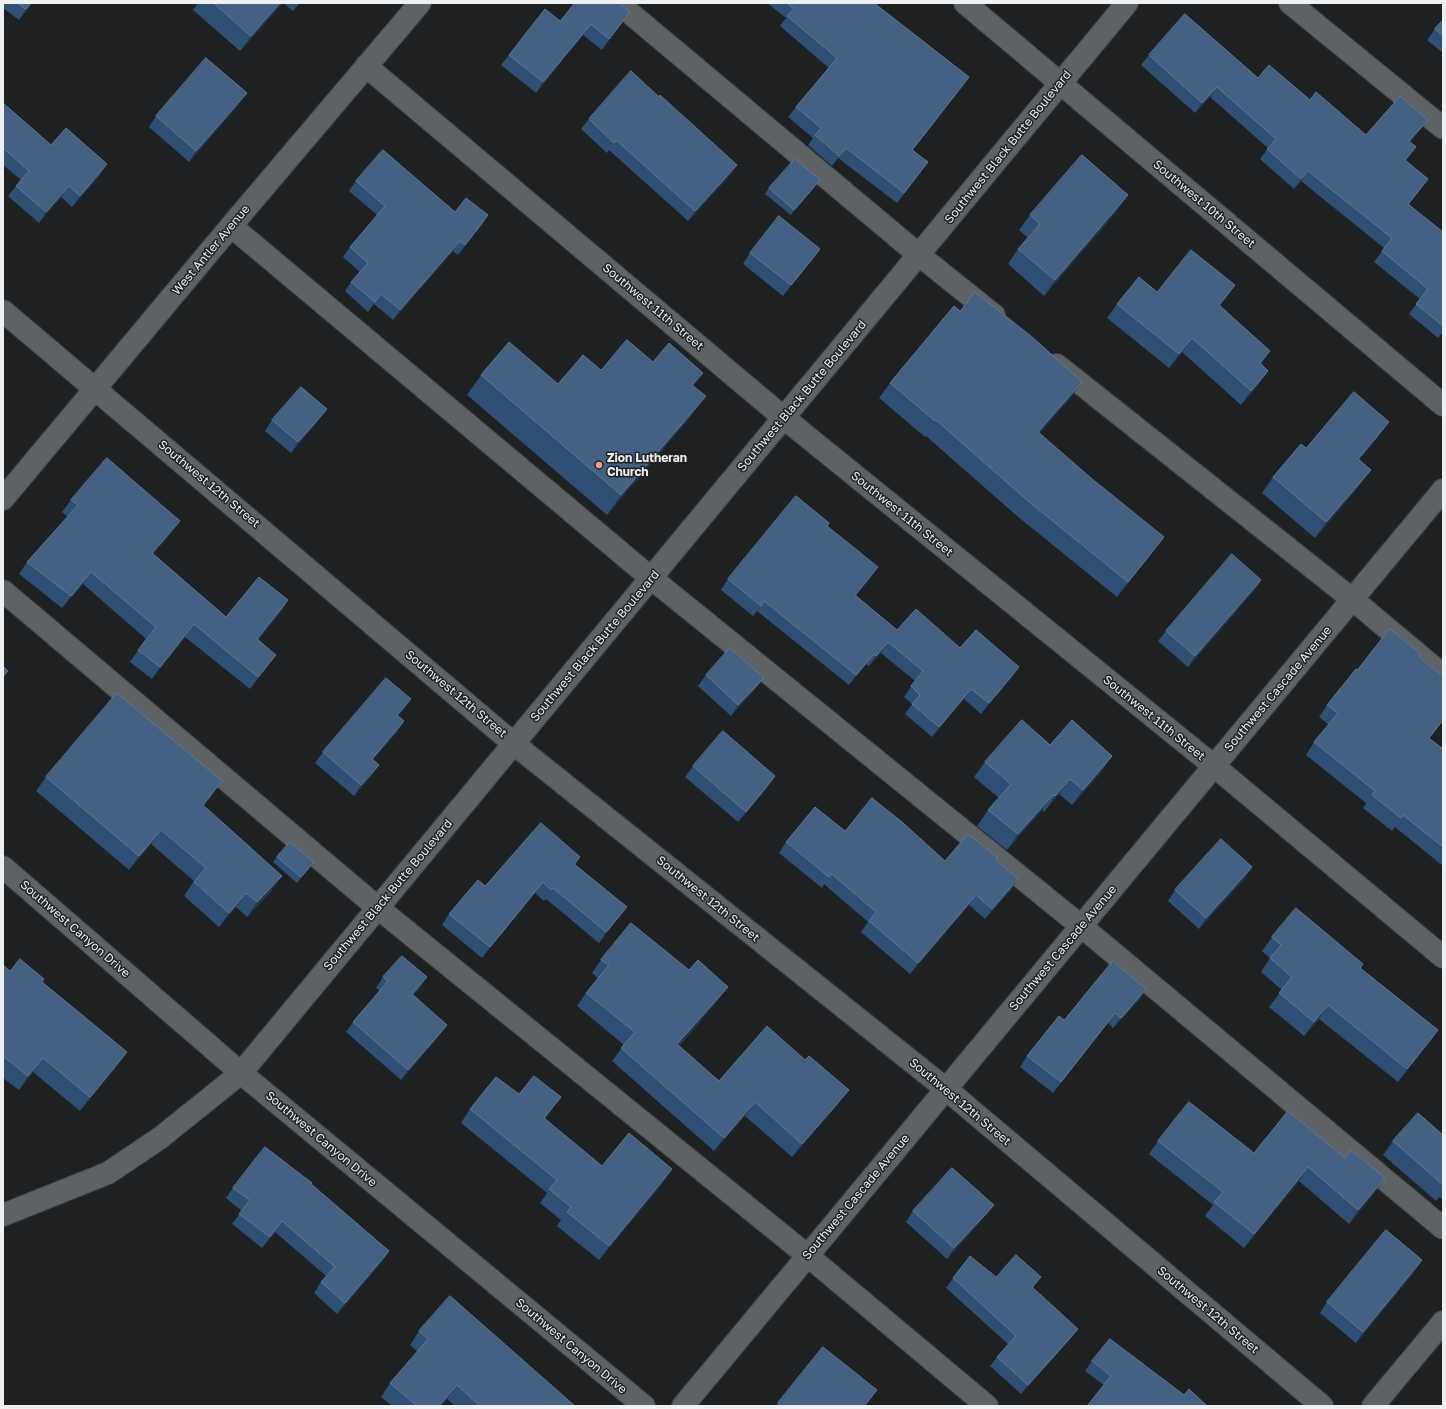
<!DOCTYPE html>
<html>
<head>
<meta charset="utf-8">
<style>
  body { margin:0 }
  #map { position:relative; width:1446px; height:1409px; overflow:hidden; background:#1e2022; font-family:"Golos Text",sans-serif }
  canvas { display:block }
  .frame { position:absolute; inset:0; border:4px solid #eff0f2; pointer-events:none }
</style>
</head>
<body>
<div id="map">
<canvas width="1446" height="1409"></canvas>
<div class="frame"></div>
</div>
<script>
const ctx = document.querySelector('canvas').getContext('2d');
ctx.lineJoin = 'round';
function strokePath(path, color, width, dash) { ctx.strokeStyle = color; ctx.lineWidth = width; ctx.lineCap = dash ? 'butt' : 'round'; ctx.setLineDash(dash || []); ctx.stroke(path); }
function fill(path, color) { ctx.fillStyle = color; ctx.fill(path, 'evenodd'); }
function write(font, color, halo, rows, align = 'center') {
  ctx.font = font + ' "Golos Text",sans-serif'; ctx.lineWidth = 3; ctx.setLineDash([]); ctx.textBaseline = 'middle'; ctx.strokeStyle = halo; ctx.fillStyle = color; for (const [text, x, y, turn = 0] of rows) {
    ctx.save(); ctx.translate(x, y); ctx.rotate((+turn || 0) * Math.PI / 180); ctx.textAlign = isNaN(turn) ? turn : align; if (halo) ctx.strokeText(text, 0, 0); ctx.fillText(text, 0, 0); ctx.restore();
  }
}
const minor = new Path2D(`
  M 618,3 L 919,255 L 994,315
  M 965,3 L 1443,405
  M 1290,3 L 1443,128
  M 366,66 L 784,418 L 1214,766 L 1443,957
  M 231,226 L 651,578 L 1081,926 L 1443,1228
  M 3,311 L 514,744 L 946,1089 L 1322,1406
  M 1057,365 L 1352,599 L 1443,675
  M 3,499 L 231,226 L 420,3
  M 3,591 L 378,908 L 808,1256 L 987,1406
  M 3,867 L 241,1073 L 644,1406
  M 3,1215 L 108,1173 L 160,1138 L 241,1073 L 1127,3
  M 683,1406 L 1443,490
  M 1373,1406 L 1443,1322`);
strokePath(minor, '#3b3d3f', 24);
strokePath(minor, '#5f6264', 22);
fill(new Path2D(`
  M 3,3 L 32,3 L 19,20 L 3,8 Z
  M 198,3 L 283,3 L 240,51 L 193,10 Z
  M 283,3 L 300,3 L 293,11 Z
  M 767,3 L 874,3 L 969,77 L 962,87 L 913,150 L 928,162 L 897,203 L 838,158 L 832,166 L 808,145 L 813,138 L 788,117 L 796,107 L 829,68 L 780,26 L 786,18 Z
  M 630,12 L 602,50 L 583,35 L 536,93 L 501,65 L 509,55 L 560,21 Z
  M 1443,20 L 1443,53 L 1427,40 L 1435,29 Z
  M 1149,55 L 1258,78 L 1310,100 L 1366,135 L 1428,120 L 1420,130 L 1410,142 L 1409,157 L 1406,160 L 1421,189 L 1408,205 L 1443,232 L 1443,332 L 1438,338 L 1409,314 L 1420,299 L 1374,262 L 1384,248 L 1301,181 L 1294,189 L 1260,159 L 1268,148 L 1210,97 L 1195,113 L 1141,65 Z
  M 3,103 L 51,145 L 100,175 L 72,207 L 61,197 L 39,223 L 8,196 L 21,180 L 3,165 Z
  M 239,104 L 189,162 L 149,127 L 156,116 Z
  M 589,119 L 730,175 L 688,221 L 609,150 L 607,153 L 581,129 Z
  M 356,181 L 455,212 L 482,225 L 458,255 L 453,251 L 393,320 L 374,304 L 368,312 L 345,291 L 351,282 L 360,272 L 343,257 L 350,247 L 377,215 L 349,191 Z
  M 816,185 L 791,215 L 765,194 L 769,188 Z
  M 1117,211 L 1044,296 L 1008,264 L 1018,249 L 1028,238 L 1019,230 L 1030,215 Z
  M 820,249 L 813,259 L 783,296 L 743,264 L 750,253 Z
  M 1235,285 L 1220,306 L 1261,364 L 1268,371 L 1258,385 L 1241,405 L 1182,352 L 1169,368 L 1107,318 L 1117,304 L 1157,292 Z
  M 653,362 L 694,386 L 691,416 L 607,515 L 467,395 L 481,375 L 558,384 L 601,370 Z
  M 890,383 L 1071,397 L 1040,433 L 1153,552 L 1117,597 L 1017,516 L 926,436 L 925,437 L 879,398 Z
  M 272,420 L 319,420 L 291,453 L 265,431 Z
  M 1389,422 L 1378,437 L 1359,460 L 1360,485 L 1315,538 L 1262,493 L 1273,477 L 1306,448 Z
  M 71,500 L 171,533 L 153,554 L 226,617 L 288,600 L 280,613 L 258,640 L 267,667 L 250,689 L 185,637 L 152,679 L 130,662 L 146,639 L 83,584 L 62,608 L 19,574 L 27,562 L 68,517 L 62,512 Z
  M 827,526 L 871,577 L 856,596 L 897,630 L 960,648 L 1019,667 L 1012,677 L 981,714 L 964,699 L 932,737 L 905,714 L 912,704 L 904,697 L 915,681 L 881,653 L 869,666 L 866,664 L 849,685 L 757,611 L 753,616 L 721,590 L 728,579 Z
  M 1261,580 L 1254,591 L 1188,667 L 1158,641 L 1166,631 Z
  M 1419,657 L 1443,676 L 1443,721 L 1429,738 L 1443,749 L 1443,866 L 1395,827 L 1392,831 L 1363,808 L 1366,803 L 1306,755 L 1314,742 L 1329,725 L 1319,717 L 1327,705 L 1357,670 Z
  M 706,675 L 756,688 L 731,716 L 698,686 Z
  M 411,699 L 403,710 L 398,716 L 404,721 L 397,732 L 373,759 L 379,765 L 372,775 L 354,796 L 315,763 L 323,752 Z
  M 1050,745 L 1112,756 L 1101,772 L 1072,805 L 1059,794 L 1044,812 L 1042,810 L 1007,850 L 977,826 L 988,810 L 999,798 L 974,777 L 985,762 Z
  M 693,766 L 768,787 L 738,822 L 685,777 Z
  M 46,777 L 212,795 L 203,806 L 272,890 L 247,917 L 236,907 L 219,927 L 184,896 L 194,881 L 151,844 L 129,870 L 36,791 Z
  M 845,831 L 945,861 L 996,860 L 1018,879 L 1011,890 L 985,919 L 969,905 L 910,974 L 861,932 L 868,922 L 824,884 L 822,888 L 779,853 L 786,842 Z
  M 277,857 L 314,862 L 297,883 L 273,862 Z
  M 580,857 L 575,865 L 627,907 L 619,917 L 599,943 L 546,899 L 544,901 L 535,893 L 482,958 L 442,925 L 449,914 L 485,886 Z
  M 1252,867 L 1245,878 L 1199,929 L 1168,901 L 1175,890 Z
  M 1272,937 L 1360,968 L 1438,1030 L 1428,1044 L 1398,1082 L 1319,1019 L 1304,1036 L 1269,1007 L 1282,990 L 1261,972 L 1270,958 L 1262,951 Z
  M 601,960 L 689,970 L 728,987 L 718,1000 L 679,1046 L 719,1081 L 839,1103 L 792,1157 L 745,1116 L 714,1151 L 612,1061 L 624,1045 L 577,1006 L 586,993 L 598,978 L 592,973 Z
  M 3,965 L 10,971 L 42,982 L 127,1052 L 117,1066 L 80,1111 L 33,1072 L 19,1090 L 3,1078 Z
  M 383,977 L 420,988 L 413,995 L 440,1035 L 401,1080 L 346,1032 L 353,1022 L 380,991 L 376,988 Z
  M 1146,989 L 1139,1000 L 1113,1028 L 1108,1023 L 1053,1093 L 1020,1067 L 1027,1056 L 1064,1020 Z
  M 519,1094 L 551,1111 L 545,1119 L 602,1166 L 663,1183 L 599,1260 L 557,1226 L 561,1220 L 540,1203 L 547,1193 L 461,1123 L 470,1109 Z
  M 1288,1111 L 1375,1192 L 1349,1224 L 1299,1181 L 1244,1248 L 1205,1216 L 1213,1205 L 1149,1154 L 1158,1141 L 1254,1153 Z
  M 1443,1135 L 1443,1200 L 1440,1197 L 1436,1201 L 1383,1155 L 1393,1141 Z
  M 311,1184 L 389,1251 L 382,1262 L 337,1314 L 314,1293 L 321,1282 L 326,1276 L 275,1232 L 262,1248 L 232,1224 L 242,1211 L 226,1198 L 233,1188 Z
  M 994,1205 L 986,1215 L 947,1259 L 906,1222 L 913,1211 Z
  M 1415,1271 L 1356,1343 L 1320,1313 L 1327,1302 Z
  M 996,1277 L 1033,1288 L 1071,1338 L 1021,1394 L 990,1366 L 997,1357 L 1008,1344 L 946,1288 L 953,1278 Z
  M 419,1331 L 575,1406 L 455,1406 L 447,1399 L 441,1406 L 392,1406 L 381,1397 L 390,1383 L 418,1352 L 410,1345 Z
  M 1092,1361 L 1184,1395 L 1104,1385 L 1085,1371 Z
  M 778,1403 L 865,1406 L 776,1406 Z`), '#2e5074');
fill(new Path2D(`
  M 31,3 L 32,3 L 19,20 L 26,9 Z
  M 280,3 L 283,3 L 240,51 L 251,36 Z
  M 299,3 L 300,3 L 293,11 Z
  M 630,12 L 622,23 L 602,50 L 609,39 Z
  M 591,24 L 583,35 L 536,93 L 543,82 Z
  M 969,77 L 962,87 L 905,160 L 912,150 Z
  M 1217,87 L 1210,97 L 1195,113 L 1202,103 Z
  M 247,93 L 239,104 L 189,162 L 196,151 Z
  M 1428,120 L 1420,130 L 1402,152 L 1409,141 Z
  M 1416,147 L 1409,157 L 1398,170 L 1405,160 Z
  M 107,164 L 100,175 L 72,207 L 80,196 Z
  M 737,165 L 730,175 L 688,221 L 695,211 Z
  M 1308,171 L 1301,181 L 1294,189 L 1301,179 Z
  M 1428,179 L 1421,189 L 1400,214 Z
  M 820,180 L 816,185 L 791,215 L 794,210 Z
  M 69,186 L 61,197 L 39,223 L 46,212 Z
  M 1128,195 L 1117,211 L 1044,296 L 1055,280 Z
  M 488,215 L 482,225 L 458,255 L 465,245 Z
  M 460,241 L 453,251 L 393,320 L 400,310 Z
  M 820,249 L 813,259 L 783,296 L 791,285 Z
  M 1235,285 L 1225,299 L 1209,320 L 1219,305 Z
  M 1192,338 L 1182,352 L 1169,368 L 1179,354 Z
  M 1270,351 L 1260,366 L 1260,363 Z
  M 1268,371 L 1258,385 L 1241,405 L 1251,391 Z
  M 703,373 L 689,393 L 692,385 Z
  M 1082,382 L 1071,397 L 1028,447 L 1038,432 Z
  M 706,396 L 691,416 L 607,515 L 621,495 Z
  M 327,409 L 319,420 L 291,453 L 298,442 Z
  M 1389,422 L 1378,437 L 1347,474 L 1358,459 Z
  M 1371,470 L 1360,485 L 1315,538 L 1326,522 Z
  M 180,521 L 171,533 L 143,566 L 152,553 Z
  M 1164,537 L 1153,552 L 1117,597 L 1128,582 Z
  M 878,567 L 871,577 L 848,605 L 855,595 Z
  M 91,572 L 83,584 L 62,608 L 71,596 Z
  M 1261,580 L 1254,591 L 1188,667 L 1195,656 Z
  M 288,600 L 280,613 L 248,652 L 257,639 Z
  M 194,624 L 185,637 L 152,679 L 160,667 Z
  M 888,642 L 881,653 L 869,666 L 876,656 Z
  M 874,654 L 866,664 L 849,685 L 856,675 Z
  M 276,655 L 267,667 L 250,689 L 258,677 Z
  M 1019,667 L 1012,677 L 981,714 L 989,703 Z
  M 764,678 L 756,688 L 731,716 L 738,705 Z
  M 971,689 L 964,699 L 932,737 L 939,727 Z
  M 411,699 L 403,710 L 389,726 L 397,715 Z
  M 1443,720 L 1443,721 L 1420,750 L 1429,738 Z
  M 404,721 L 397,732 L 365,769 L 372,759 Z
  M 1112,756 L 1101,772 L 1072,805 L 1083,790 Z
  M 379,765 L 372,775 L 354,796 L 361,785 Z
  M 775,776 L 768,787 L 738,822 L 746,812 Z
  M 1070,779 L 1059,794 L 1044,812 L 1055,796 Z
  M 222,781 L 212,795 L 193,820 L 203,805 Z
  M 1053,795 L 1042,810 L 1007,850 L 1018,834 Z
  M 161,830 L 151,844 L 129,870 L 139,856 Z
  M 314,862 L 310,867 L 297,883 L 301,877 Z
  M 1252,867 L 1245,878 L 1199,929 L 1206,918 Z
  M 282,876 L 272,890 L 247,917 L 257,902 Z
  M 1018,879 L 1011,890 L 985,919 L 992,909 Z
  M 543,882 L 535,893 L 482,958 L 490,947 Z
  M 246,893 L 236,907 L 219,927 L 229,913 Z
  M 976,895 L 969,905 L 910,974 L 918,963 Z
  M 627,907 L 619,917 L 599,943 L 606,932 Z
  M 427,977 L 420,988 L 405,1005 L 412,994 Z
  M 728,987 L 718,1000 L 668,1058 L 677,1044 Z
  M 1146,989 L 1139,1000 L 1113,1028 L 1121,1018 Z
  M 1328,1005 L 1319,1019 L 1304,1036 L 1314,1022 Z
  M 1115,1013 L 1108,1023 L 1053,1093 L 1061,1082 Z
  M 447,1025 L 440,1035 L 401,1080 L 408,1070 Z
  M 1438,1030 L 1428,1044 L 1398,1082 L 1407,1069 Z
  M 127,1052 L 117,1066 L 80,1111 L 90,1097 Z
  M 43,1058 L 33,1072 L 19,1090 L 28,1076 Z
  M 849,1090 L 839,1103 L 792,1157 L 802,1144 Z
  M 561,1097 L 551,1111 L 534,1132 L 544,1118 Z
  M 755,1102 L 745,1116 L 714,1151 L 724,1138 Z
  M 1308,1167 L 1299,1181 L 1244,1248 L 1254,1234 Z
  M 672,1169 L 663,1183 L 599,1260 L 609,1246 Z
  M 1385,1178 L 1375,1192 L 1349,1224 L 1358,1210 Z
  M 1443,1191 L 1443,1192 L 1436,1201 Z
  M 994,1205 L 986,1215 L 947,1259 L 954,1248 Z
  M 282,1221 L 275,1232 L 262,1248 L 270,1237 Z
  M 389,1251 L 382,1262 L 337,1314 L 345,1303 Z
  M 1422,1260 L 1415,1271 L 1356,1343 L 1363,1332 Z
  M 1041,1277 L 1034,1287 L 1025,1297 L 1032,1287 Z
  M 1078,1329 L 1071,1338 L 1021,1394 L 1028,1385 Z
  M 457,1385 L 447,1399 L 441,1406 L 439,1406 Z
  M 877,1390 L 866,1406 L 864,1406 Z`), '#1f364e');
const building = new Path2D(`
  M 18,3 L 31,3 L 26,9 Z
  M 214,3 L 280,3 L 251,36 Z
  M 575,3 L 619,3 L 630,12 L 609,39 L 591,24 L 543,82 L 509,55 L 545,9 L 560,21 Z
  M 787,3 L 874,3 L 969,77 L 912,150 L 928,162 L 904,193 L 846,148 L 839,156 L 815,135 L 821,128 L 796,107 L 837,58 L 787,16 L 794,9 Z
  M 1185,14 L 1258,78 L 1269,65 L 1310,100 L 1316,92 L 1366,135 L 1400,96 L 1428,120 L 1409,141 L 1416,147 L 1405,160 L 1428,179 L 1408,204 L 1443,232 L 1443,326 L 1416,304 L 1428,289 L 1382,251 L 1392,238 L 1308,171 L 1301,179 L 1267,149 L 1276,139 L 1217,87 L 1202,103 L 1149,55 Z
  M 1443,20 L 1443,36 L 1435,29 Z
  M 206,58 L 247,93 L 196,151 L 156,116 Z
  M 631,71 L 659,97 L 660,95 L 737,165 L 695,211 L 616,140 L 614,143 L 589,119 Z
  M 3,103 L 51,145 L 66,128 L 107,164 L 80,196 L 69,186 L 46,212 L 16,186 L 29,171 L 3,148 Z
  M 383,150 L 455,212 L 466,198 L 488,215 L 465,245 L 460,241 L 400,310 L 381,294 L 375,302 L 351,282 L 368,263 L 350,247 L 385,206 L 356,181 Z
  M 1082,155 L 1128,195 L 1055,280 L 1018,249 L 1040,224 L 1030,215 Z
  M 795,159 L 820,180 L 794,210 L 769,188 Z
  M 779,216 L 820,249 L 791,285 L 750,253 Z
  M 1191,250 L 1235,285 L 1219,305 L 1270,351 L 1260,363 L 1268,371 L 1251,391 L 1192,338 L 1179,354 L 1117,304 L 1139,277 L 1157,292 Z
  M 975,292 L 1031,336 L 1082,382 L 1038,432 L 1091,478 L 1164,537 L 1128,582 L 1028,501 L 936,420 L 935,421 L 890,383 L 954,306 L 960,311 Z
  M 627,340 L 653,362 L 669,343 L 703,373 L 692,385 L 706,396 L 621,495 L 481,375 L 509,342 L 558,384 L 583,355 L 601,370 Z
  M 301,387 L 327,409 L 298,442 L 272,420 Z
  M 1354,392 L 1389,422 L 1358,459 L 1371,470 L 1326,522 L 1273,477 L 1301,444 L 1306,448 Z
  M 107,458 L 180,521 L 152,553 L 226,617 L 259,577 L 288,600 L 257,639 L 276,655 L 258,677 L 194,624 L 160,667 L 138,650 L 156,627 L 91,572 L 71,596 L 27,562 L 78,505 L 71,500 Z
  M 796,496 L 829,523 L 827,526 L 878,567 L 855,595 L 897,630 L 916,609 L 960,648 L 976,630 L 1019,667 L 989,703 L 971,689 L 939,727 L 912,704 L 920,695 L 911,686 L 923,671 L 888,642 L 876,656 L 874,654 L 856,675 L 764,601 L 761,606 L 728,579 Z
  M 1232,554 L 1261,580 L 1195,656 L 1166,631 Z
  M 1390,629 L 1421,654 L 1419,657 L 1443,676 L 1443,720 L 1429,738 L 1443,749 L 1443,847 L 1403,815 L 1401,818 L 1372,795 L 1375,791 L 1314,742 L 1338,713 L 1327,705 L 1356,669 L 1357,670 Z
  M 730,648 L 764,678 L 738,705 L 706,675 Z
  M 3,666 L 8,671 L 3,677 Z
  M 386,678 L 411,699 L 397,715 L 404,721 L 372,759 L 379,765 L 361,785 L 323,752 Z
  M 117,693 L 222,781 L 203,805 L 282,876 L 257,902 L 246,893 L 229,913 L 194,882 L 206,868 L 161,830 L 139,856 L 46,777 Z
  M 1022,720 L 1050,745 L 1072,720 L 1112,756 L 1083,790 L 1070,779 L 1055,796 L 1053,795 L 1018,834 L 988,810 L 1011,784 L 985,762 Z
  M 723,731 L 775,776 L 746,812 L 693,766 Z
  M 872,798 L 902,822 L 945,861 L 968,834 L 998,858 L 996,860 L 1018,879 L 992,909 L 976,895 L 918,963 L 869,921 L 876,912 L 832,874 L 829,877 L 786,842 L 815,807 L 845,831 Z
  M 541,823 L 580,857 L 574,864 L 627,907 L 606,932 L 553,888 L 551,890 L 543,882 L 490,947 L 449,914 L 478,880 L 485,886 Z
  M 1221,839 L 1252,867 L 1206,918 L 1175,890 Z
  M 290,842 L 314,862 L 301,877 L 277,857 Z
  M 1296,908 L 1363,964 L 1360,968 L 1438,1030 L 1407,1069 L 1328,1005 L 1314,1022 L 1279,993 L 1292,977 L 1270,958 L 1281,945 L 1272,937 Z
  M 631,923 L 689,970 L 698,960 L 728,987 L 677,1044 L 719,1081 L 767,1026 L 805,1060 L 809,1056 L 849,1090 L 802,1144 L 755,1102 L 724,1138 L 621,1048 L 635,1032 L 586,993 L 609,965 L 601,960 Z
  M 402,956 L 427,977 L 412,994 L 447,1025 L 408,1070 L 353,1022 L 388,981 L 383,977 Z
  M 20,959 L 44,979 L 42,982 L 127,1052 L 90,1097 L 43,1058 L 28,1076 L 3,1056 L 3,965 L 10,971 Z
  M 1113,961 L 1146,989 L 1121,1018 L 1115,1013 L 1061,1082 L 1027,1056 L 1059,1016 L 1064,1020 Z
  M 534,1076 L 561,1097 L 544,1118 L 602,1166 L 629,1133 L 672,1169 L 609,1246 L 567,1212 L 571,1207 L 549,1189 L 557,1180 L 470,1109 L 496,1077 L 519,1094 Z
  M 1189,1102 L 1254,1153 L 1288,1111 L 1345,1158 L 1351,1150 L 1385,1178 L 1358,1210 L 1308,1167 L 1254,1234 L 1214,1202 L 1223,1192 L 1158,1141 Z
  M 1418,1113 L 1443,1135 L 1443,1185 L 1393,1141 Z
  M 265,1147 L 312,1183 L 311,1184 L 389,1251 L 345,1303 L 321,1282 L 335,1267 L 282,1221 L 270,1237 L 239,1214 L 250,1200 L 233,1188 Z
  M 952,1168 L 994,1205 L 954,1248 L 913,1211 Z
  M 1386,1230 L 1422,1260 L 1363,1332 L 1327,1302 Z
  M 1016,1255 L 1041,1277 L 1032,1287 L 1078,1329 L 1028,1385 L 997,1357 L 1016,1336 L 953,1278 L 970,1256 L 996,1277 Z
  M 450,1296 L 575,1406 L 480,1406 L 457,1385 L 439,1406 L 417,1406 L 390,1383 L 428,1339 L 419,1331 Z
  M 1110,1339 L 1184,1395 L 1189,1389 L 1207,1406 L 1087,1406 L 1111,1376 L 1092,1361 Z
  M 823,1347 L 877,1390 L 864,1406 L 782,1406 L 778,1403 Z`);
fill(building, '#436182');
strokePath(building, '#5e7894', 1);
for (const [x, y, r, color] of [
  [599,465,4,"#f59d8e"]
]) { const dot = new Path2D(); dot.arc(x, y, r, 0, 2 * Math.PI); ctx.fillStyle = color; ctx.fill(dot); strokePath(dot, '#1e2022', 1.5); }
write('12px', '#eff0f2', '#1e2022', [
  ["Southwest Black Butte Boulevard",1008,147,-51],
  ["Southwest 10th Street",1204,204,40],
  ["West Antler Avenue",211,250,-50],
  ["Southwest 11th Street",653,307,40],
  ["Southwest Black Butte Boulevard",802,396,-50],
  ["Southwest 12th Street",209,484,40],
  ["Southwest 11th Street",902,514,39],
  ["Southwest Black Butte Boulevard",595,646,-50],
  ["Southwest Cascade Avenue",1278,689,-50],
  ["Southwest 12th Street",456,694,40],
  ["Southwest 11th Street",1154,718,39],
  ["Southwest Black Butte Boulevard",388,895,-50],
  ["Southwest 12th Street",708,899,39],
  ["Southwest Canyon Drive",75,929,41],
  ["Southwest Cascade Avenue",1063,948,-50],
  ["Southwest 12th Street",960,1102,40],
  ["Southwest Canyon Drive",321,1139,40],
  ["Southwest Cascade Avenue",856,1197,-50],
  ["Southwest 12th Street",1208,1310,40],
  ["Southwest Canyon Drive",571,1346,40]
]);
write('bold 12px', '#eff0f2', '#1e2022', [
  ["Zion Lutheran",607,458],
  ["Church",607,472]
], 'left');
</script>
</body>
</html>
